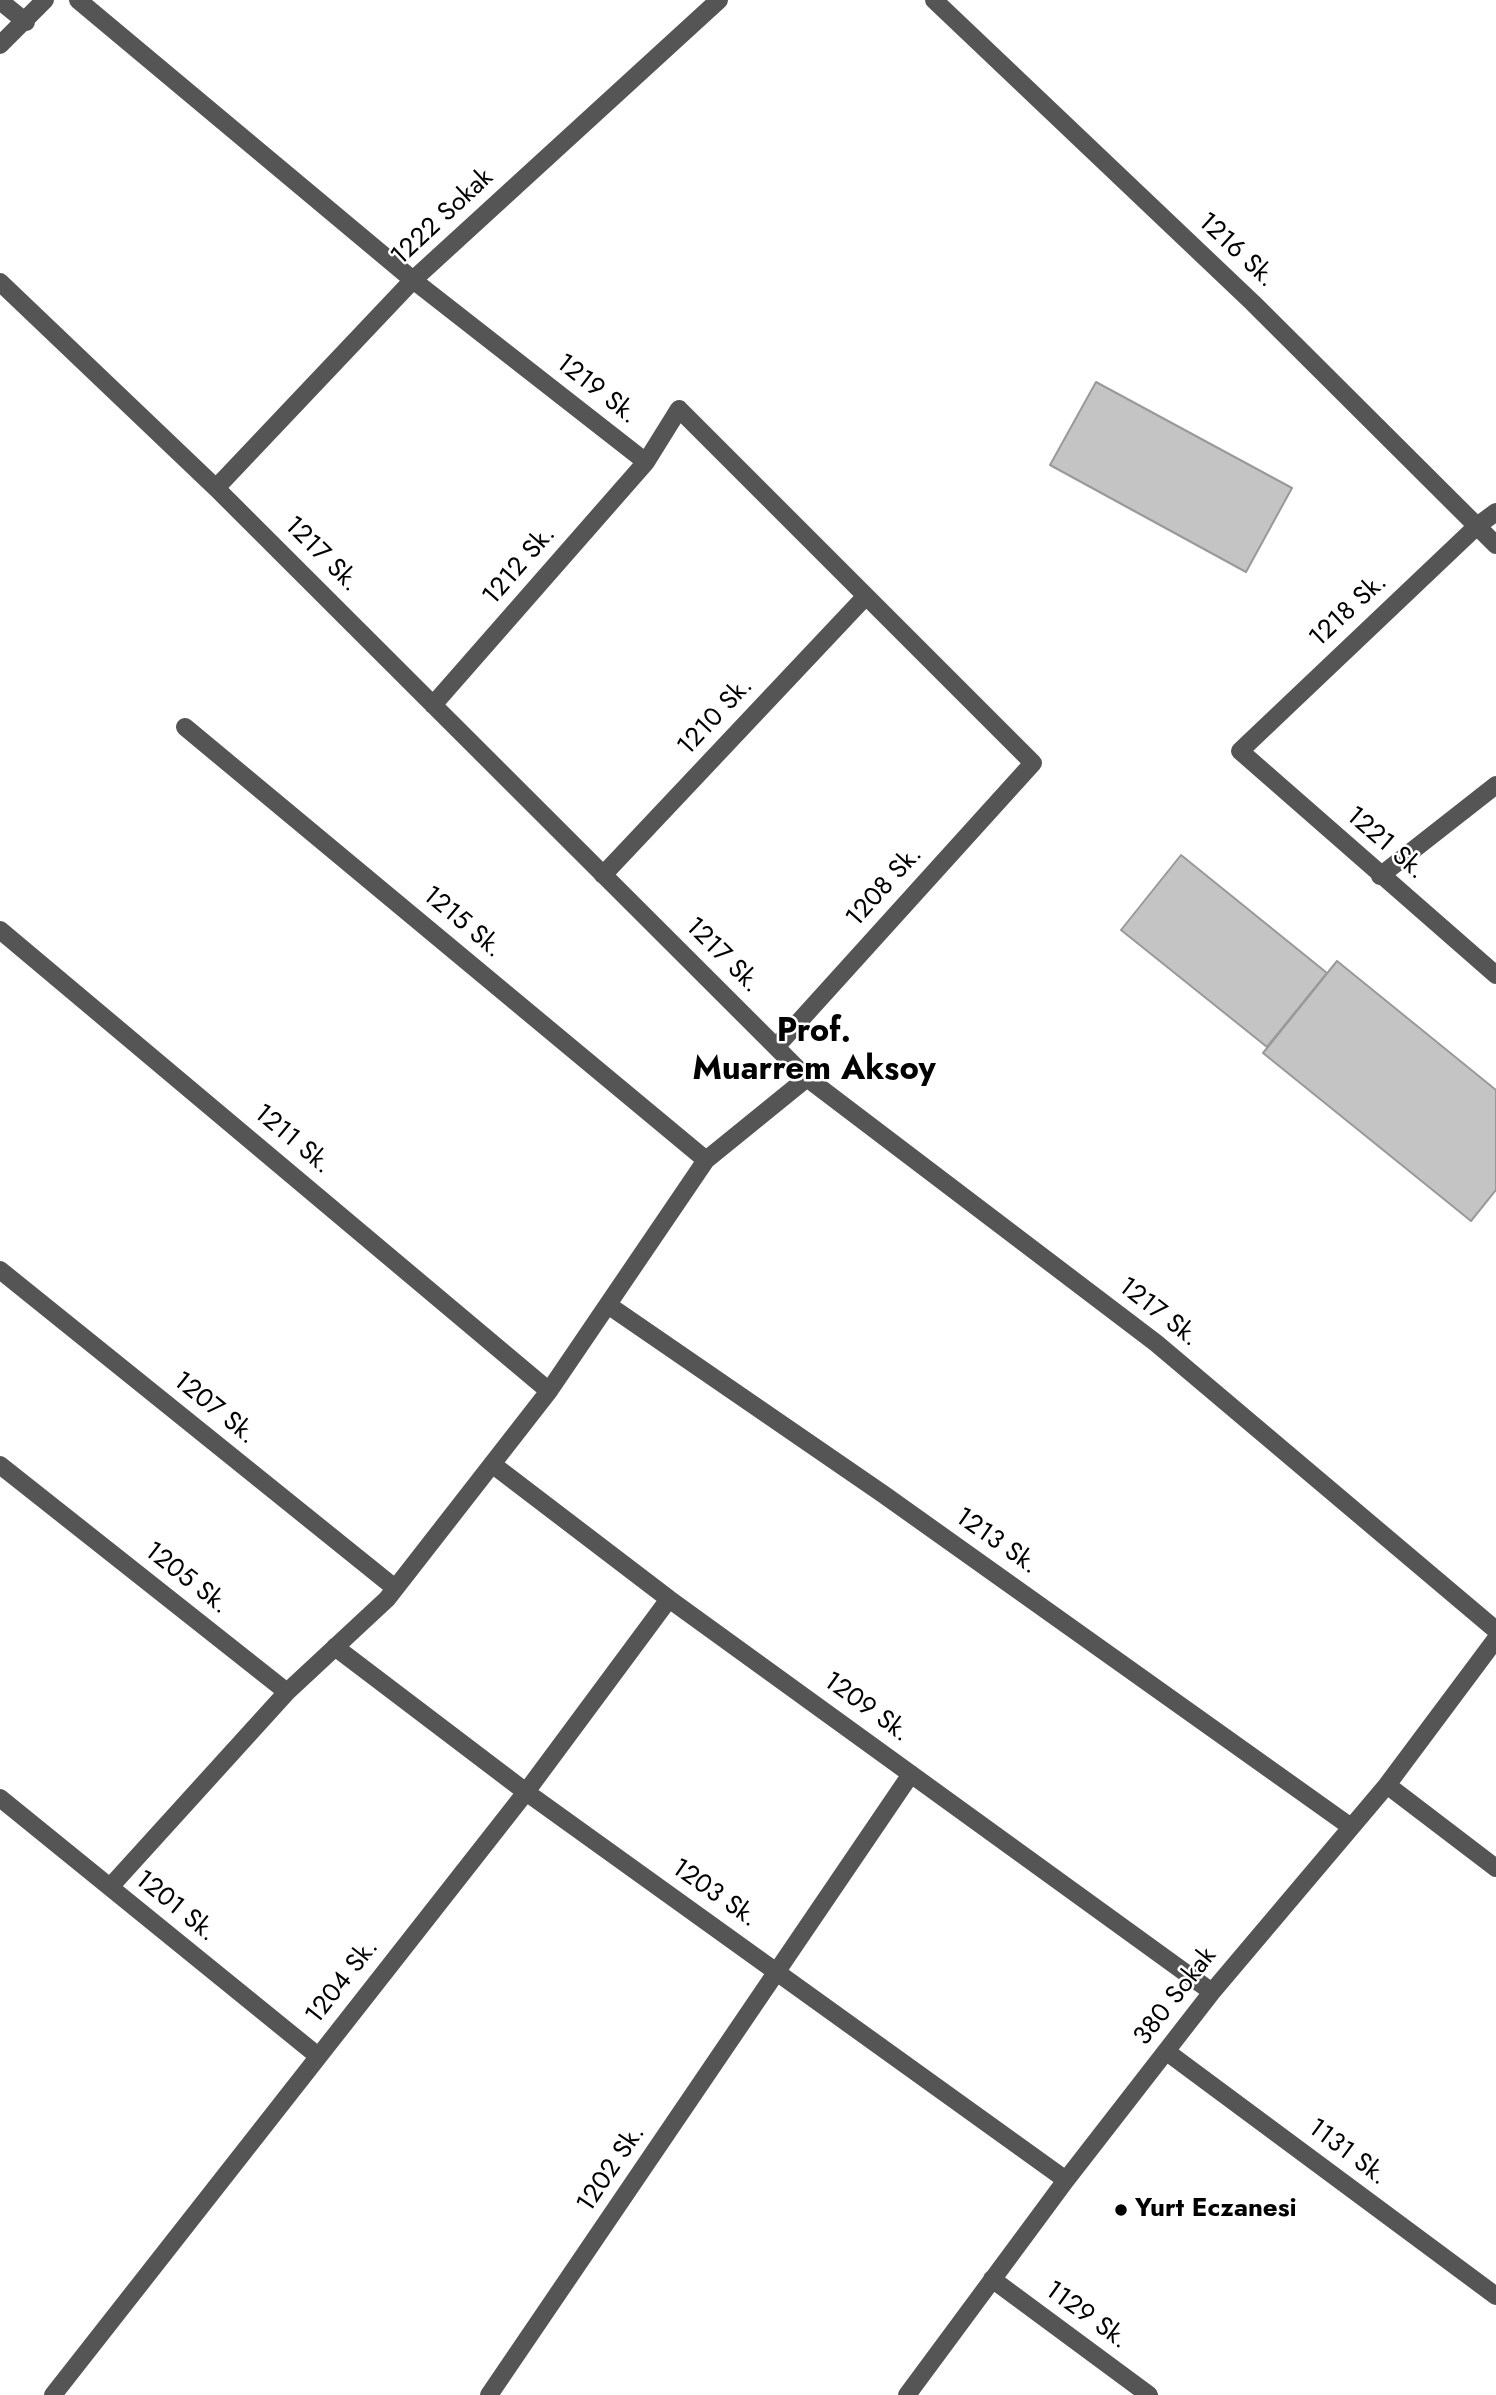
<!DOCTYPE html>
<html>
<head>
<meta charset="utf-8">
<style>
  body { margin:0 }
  canvas { display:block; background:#fff }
</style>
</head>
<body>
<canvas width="1496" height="2395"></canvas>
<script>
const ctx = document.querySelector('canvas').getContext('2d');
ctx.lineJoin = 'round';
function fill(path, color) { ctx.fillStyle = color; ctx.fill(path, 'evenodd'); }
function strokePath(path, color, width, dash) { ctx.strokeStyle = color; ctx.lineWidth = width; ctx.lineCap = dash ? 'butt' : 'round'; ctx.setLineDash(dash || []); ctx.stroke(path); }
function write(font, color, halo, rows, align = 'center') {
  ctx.font = font + ' Jost,sans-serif'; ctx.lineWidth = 5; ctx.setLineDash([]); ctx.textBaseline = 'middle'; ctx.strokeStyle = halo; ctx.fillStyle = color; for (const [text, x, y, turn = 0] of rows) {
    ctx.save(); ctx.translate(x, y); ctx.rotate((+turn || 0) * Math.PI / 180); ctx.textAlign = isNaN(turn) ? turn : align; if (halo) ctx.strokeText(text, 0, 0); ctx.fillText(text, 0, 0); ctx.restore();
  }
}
const building = new Path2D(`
  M 1096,382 L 1292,488 L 1246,572 L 1050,465 Z
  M 1181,855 L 1327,973 L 1267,1047 L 1121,930 Z
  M 1337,961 L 1496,1090 L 1496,1190 L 1471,1221 L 1263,1053 Z`);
fill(building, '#c4c4c4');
strokePath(building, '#999', 2);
strokePath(new Path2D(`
  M 78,0 L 413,280 L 646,462 L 679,409 L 1033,763 L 776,1047
  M 934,0 L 1253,303 L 1496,545
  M 0,1 L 26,22
  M 0,45 L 45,0
  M 0,282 L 216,488 L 807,1078 L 1156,1343 L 1496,1630
  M 216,488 L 413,280 L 719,0
  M 1496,512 L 1477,526 L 1240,751 L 1496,975
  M 433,705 L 646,462
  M 185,727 L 706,1160
  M 603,875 L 866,596
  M 1380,876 L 1496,785
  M 0,930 L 549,1391
  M 0,1270 L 395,1588
  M 608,1305 L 883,1494 L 1351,1827
  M 492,1464 L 669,1599 L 1212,1992
  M 0,1465 L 287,1692 L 387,1599 L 549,1391 L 706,1160 L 807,1078
  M 335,1647 L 526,1792 L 1066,2180
  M 1387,1785 L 1496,1868
  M 0,1798 L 318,2056
  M 110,1887 L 287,1692
  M 1167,2052 L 1496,2296
  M 992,2279 L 1149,2395
  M 53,2395 L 526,1792 L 669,1599
  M 489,2395 L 911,1774
  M 907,2395 L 1066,2180 L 1212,1992 L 1387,1785 L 1496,1639`), '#555', 18);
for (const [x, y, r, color] of [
  [1121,2210,7,"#000"]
]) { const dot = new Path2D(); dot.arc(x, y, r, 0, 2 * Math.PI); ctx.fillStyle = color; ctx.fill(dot); strokePath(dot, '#fff', 2.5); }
write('26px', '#000', '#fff', [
  ["1222 Sokak",443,218,-43],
  ["1216 Sk.",1236,251,43],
  ["1219 Sk.",596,390,38],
  ["1217 Sk.",321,555,45],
  ["1212 Sk.",520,566,-49],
  ["1218 Sk.",1349,611,-43],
  ["1210 Sk.",716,717,-47],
  ["1221 Sk.",1385,844,41],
  ["1208 Sk.",885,887,-48],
  ["1215 Sk.",462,923,40],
  ["1217 Sk.",722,956,45],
  ["1211 Sk.",292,1140,40],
  ["1217 Sk.",1158,1313,38],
  ["1207 Sk.",214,1409,39],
  ["1213 Sk.",996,1542,35],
  ["1205 Sk.",186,1579,38],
  ["1209 Sk.",866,1708,36],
  ["1203 Sk.",714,1894,35],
  ["1201 Sk.",175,1907,39],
  ["1204 Sk.",343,1982,-52],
  ["380 Sokak",1176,1997,-52],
  ["1131 Sk.",1347,2153,37],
  ["1202 Sk.",612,2169,-56],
  ["1129 Sk.",1086,2316,36]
]);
write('bold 26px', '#000', '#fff', [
  ["Yurt Eczanesi",1135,2210]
], 'left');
write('bold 33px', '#000', '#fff', [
  ["Prof.",814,1033],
  ["Muarrem Aksoy",814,1071]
]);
</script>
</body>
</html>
